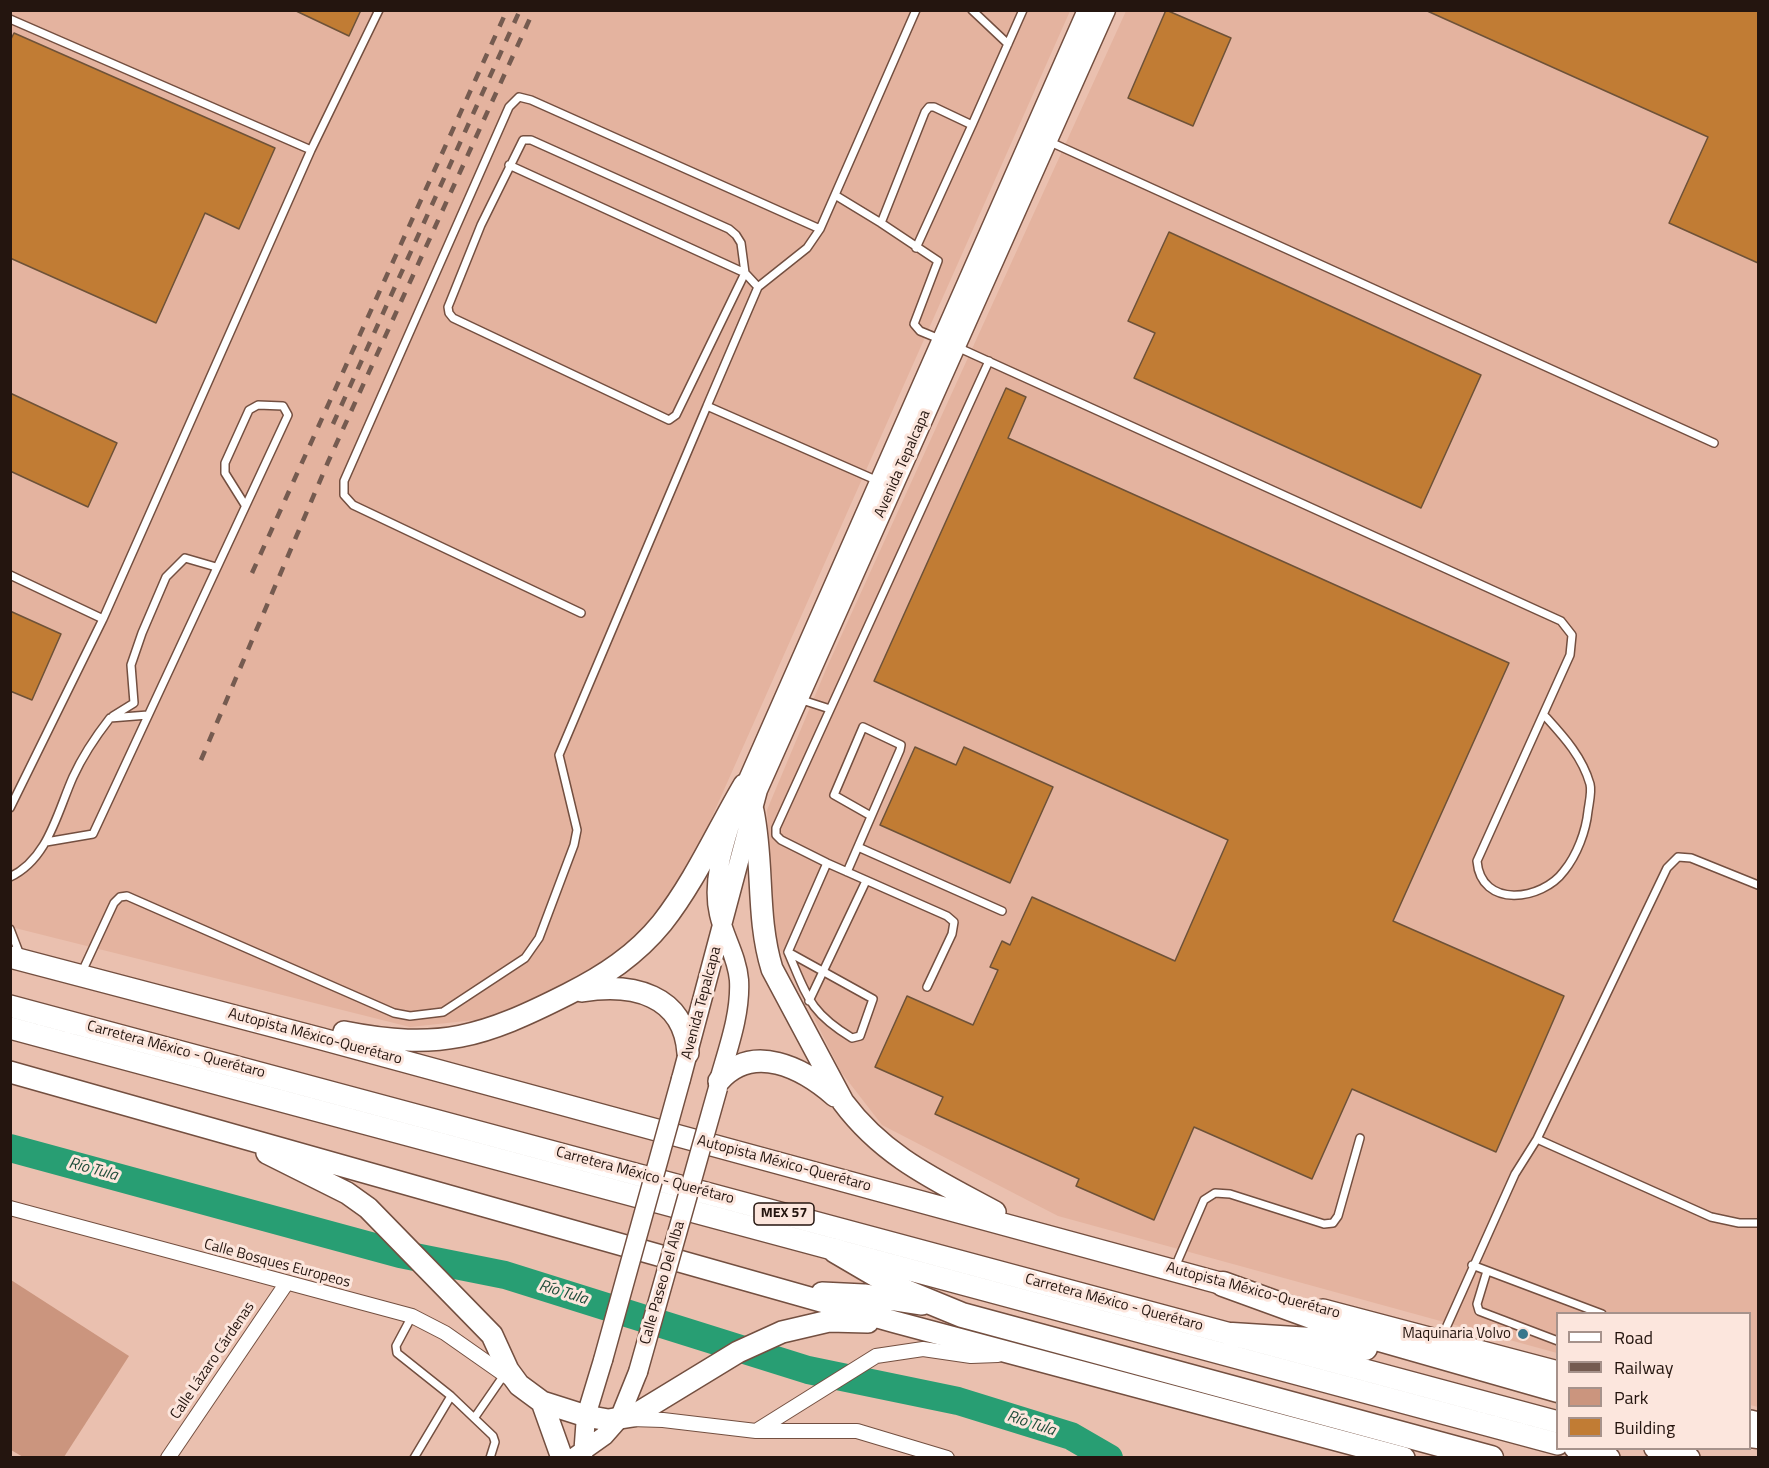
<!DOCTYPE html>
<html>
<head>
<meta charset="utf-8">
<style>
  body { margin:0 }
  #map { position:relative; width:1769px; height:1468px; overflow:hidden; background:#eac0af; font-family:"Titillium Web",sans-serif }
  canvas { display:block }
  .frame { position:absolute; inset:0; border:12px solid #24150f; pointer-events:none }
  .legend { position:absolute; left:1556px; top:1312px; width:195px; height:138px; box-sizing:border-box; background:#fce6dd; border:2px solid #a6928b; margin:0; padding:8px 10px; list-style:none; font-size:18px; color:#24150f }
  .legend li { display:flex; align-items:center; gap:12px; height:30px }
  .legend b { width:30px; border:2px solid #a6928b }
</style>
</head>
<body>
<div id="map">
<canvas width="1769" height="1468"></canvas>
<div class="frame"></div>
<ul class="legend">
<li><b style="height:8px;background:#fff"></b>Road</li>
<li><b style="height:8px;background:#755b50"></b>Railway</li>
<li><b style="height:16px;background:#cb957e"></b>Park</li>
<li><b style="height:16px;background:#c17c34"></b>Building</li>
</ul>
</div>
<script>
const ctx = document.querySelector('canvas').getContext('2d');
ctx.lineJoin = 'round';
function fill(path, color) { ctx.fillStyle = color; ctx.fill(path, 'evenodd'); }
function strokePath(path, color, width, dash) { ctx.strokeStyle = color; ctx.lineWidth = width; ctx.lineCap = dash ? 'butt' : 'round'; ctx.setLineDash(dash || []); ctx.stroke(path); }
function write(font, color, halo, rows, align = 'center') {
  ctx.font = font + ' "Titillium Web",sans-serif'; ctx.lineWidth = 6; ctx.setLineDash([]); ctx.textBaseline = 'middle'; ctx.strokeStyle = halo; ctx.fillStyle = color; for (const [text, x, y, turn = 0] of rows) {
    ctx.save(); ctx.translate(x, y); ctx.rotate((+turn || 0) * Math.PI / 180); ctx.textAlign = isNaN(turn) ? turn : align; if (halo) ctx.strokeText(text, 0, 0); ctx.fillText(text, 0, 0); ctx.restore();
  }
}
fill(new Path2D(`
  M 10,11 L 1070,11 L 699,846 L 659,910 L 631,945 L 512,1016 L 410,1027 L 11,927 Z
  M 1126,11 L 1758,11 L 1758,1407 L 1750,1405 L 1750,1314 L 1558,1314 L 1557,1353 L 1058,1216 L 882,1125 L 841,1072 L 775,940 L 767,810 L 827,667 Z`), '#e4b39f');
fill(new Path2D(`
  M 11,1280 L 129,1356 L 64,1457 L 23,1457 L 11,1450 Z`), '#cb957e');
strokePath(new Path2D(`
  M 10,1148 L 400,1254 L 505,1275 L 808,1370 L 958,1401 L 1071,1436 L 1109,1458`), '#289e73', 28);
const building = new Path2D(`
  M 294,10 L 361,10 L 349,36 Z
  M 1166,10 L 1231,38 L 1193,126 L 1128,98 Z
  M 1425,10 L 1758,10 L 1758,263 L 1669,223 L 1708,137 Z
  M 14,33 L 275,148 L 239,229 L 205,213 L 156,323 L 10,258 L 10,41 Z
  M 1169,232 L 1481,375 L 1421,508 L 1134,378 L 1155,333 L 1128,321 Z
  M 1006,388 L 1026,397 L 1008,438 L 1509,663 L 1393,921 L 1564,996 L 1496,1152 L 1352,1089 L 1312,1179 L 1194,1127 L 1154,1220 L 1076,1186 L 1079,1179 L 935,1114 L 943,1097 L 875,1067 L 907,996 L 973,1025 L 998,970 L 990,967 L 1002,941 L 1010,945 L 1032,897 L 1175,961 L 1228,840 L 874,681 Z
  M 10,393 L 117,443 L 88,507 L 10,471 Z
  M 10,611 L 61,634 L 32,700 L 10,691 Z
  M 915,747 L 956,765 L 964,747 L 1053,787 L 1010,883 L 880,825 Z`);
fill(building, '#c17c34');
strokePath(building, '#6e5238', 1.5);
const service = new Path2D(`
  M 972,10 L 1008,44
  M 10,19 L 311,150
  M 523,140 L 531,140 L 729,229 L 736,235 L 741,243 L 745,273 L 676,415 L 669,420 L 453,318 L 449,313 L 448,307 L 481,225 Z
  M 1048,141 L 1714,443
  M 509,165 L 745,273 L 758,287 L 707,406 L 878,481
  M 835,195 L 881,223
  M 916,248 L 972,125
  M 758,287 L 807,248 L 820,229 L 916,10
  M 942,340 L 920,331 L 914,324 L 938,261 L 881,223 L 925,112 L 929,107 L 934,107 L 972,125 L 1023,10
  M 957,347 L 1561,621 L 1572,635 L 1570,655 L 1477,861 C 1481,909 1542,901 1564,871 C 1577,855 1586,831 1588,811 C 1589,803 1592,792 1590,784 C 1582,756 1563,736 1544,715
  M 10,575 L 103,619
  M 581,613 L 353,505 L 344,495 L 344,481 L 509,107 L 519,97 L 531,100 L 820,229
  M 799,699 L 830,709
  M 113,716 L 134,703 L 131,665 L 142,633 L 166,577 L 185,558 L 216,567
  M 10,808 L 103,619 L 311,150 L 379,10
  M 46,842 L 93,834 L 288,415 L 283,406 L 258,405 L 249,410 L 225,463 L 225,473 L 245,505
  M 858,847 L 1002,911
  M 847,872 L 900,750 L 901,745 L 863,727 L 834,795 L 871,816
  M 10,877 C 48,859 57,813 73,777 C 83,755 96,736 110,718 L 148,715
  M 10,929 L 20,955
  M 788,952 L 873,999 L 860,1036 L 852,1038 C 809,1012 807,996 788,952 L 827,863
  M 81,974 L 114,903 L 120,897 L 127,896 L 394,1013 L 410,1016 L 443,1012 L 525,958 L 539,938 L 574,845 L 577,830 L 559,755 L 707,406
  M 927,987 L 952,934 L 954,922 L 947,916 L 827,863 L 781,840 L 776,835 L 776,828 L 989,361
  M 809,1001 L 866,881
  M 1537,1139 L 1711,1217 L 1739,1223 L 1758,1223
  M 1472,1265 L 1602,1314
  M 1175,1267 L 1204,1200 L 1215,1193 L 1230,1194 L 1324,1224 L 1333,1223 L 1338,1216 L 1360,1138
  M 1487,1271 L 1477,1304 L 1479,1311 L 1558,1341
  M 412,1316 L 396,1346 L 397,1353 L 451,1396 L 493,1436 L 495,1442 L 490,1458
  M 1441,1339 L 1515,1174 L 1537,1139 L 1667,868 L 1678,857 L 1691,858 L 1758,885
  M 475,1417 L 504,1375
  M 414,1458 L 451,1396`);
const minor = new Path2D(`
  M 10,1208 L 412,1316 L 445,1333 L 512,1380
  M 630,1419 L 663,1420 L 756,1431 L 857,1431 L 947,1458
  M 756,1431 L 876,1356 L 923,1349 L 971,1356 L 998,1355
  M 168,1458 L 286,1284`);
const secondary = new Path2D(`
  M 681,1079 L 758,790 L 1106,10
  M 718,1084 C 727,1051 741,1015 739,980 C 737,956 724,937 719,914 C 711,880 725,842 735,809 L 1087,10
  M 583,1457 L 586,1416 L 603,1360
  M 573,1458 L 604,1436 L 619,1419 L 638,1372`);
const primary = new Path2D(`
  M 753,811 C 764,864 756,917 772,969 L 843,1102 C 884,1157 936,1180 995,1212
  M 10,957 L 322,1039 L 1238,1288
  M 582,991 C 632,983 684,994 688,1053
  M 344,1032 C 440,1051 483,1037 568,994 C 604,976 636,955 662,923 C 695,881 717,831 744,785
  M 10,1072 L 895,1322 L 1404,1458
  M 719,1081 C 753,1042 803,1068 835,1096
  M 267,1153 L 347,1193 L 368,1208 L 492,1335 L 508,1370 L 519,1385 L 542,1402 L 586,1416 L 608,1420 L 633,1416 L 738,1352 L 782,1332 L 829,1321 L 868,1322
  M 822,1293 L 864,1295 L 922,1304
  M 1323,1310 L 1558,1372
  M 542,1402 L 562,1458
  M 1750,1421 L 1758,1423`);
const trunk = new Path2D(`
  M 10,1006 L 1558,1422
  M 10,1028 L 1558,1444
  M 1575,1448 L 1609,1458
  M 1655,1448 L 1689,1458`);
const motorway = new Path2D(`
  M 836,1251 L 906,1292 L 962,1315 L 1491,1458
  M 1223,1284 L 1355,1332 L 1558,1390
  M 1232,1335 L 1311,1340 L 1365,1348
  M 1750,1435 L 1758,1436`);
strokePath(service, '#734f40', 10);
strokePath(minor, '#734f40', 16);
strokePath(secondary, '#734f40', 21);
strokePath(primary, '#734f40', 24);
strokePath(trunk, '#734f40', 24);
strokePath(motorway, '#734f40', 27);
strokePath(service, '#fff', 7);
strokePath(minor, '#fff', 14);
strokePath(secondary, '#fff', 18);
strokePath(primary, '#fff', 21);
strokePath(trunk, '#fff', 21);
strokePath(motorway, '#fff', 24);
strokePath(new Path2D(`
  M 333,424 L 520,10
  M 252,573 L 507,10
  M 201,760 L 328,462 L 532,14`), '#755b50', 4.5, [10, 10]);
const secondaryBridge = new Path2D(`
  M 603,1360 L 681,1079
  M 638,1372 L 718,1088`);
strokePath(secondaryBridge, '#734f40', 21, []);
strokePath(secondaryBridge, '#fff', 18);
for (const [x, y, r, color] of [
  [1523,1334,6,"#38768c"]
]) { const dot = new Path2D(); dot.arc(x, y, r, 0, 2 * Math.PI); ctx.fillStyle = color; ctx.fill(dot); strokePath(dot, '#fce6dd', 2); }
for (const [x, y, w] of [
  [784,1214,60]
]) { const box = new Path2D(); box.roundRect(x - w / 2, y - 11, w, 22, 4.5); ctx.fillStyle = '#fce6dd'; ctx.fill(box); strokePath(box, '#24150f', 1.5); }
write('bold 14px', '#24150f', null, [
  ["MEX 57",784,1214]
]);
write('15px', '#24150f', '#fce6dd', [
  ["Avenida Tepalcapa",903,464,-66],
  ["Avenida Tepalcapa",702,1003,-75],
  ["Autopista México-Querétaro",315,1037,15],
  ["Carretera México - Querétaro",176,1050,15],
  ["Autopista México-Querétaro",784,1164,15],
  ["Carretera México - Querétaro",645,1176,15],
  ["Calle Bosques Europeos",277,1264,15],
  ["Calle Paseo Del Alba",663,1283,-74],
  ["Autopista México-Querétaro",1253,1291,15],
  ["Carretera México - Querétaro",1114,1303,15],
  ["Calle Lázaro Cárdenas",213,1361,-56]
]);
write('15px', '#24150f', '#fce6dd', [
  ["Maquinaria Volvo",1511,1334]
], 'right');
write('italic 16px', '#1f4d3a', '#fce6dd', [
  ["Río Tula",93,1170,15],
  ["Río Tula",563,1293,17],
  ["Río Tula",1031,1424,18]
]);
</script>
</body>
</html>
